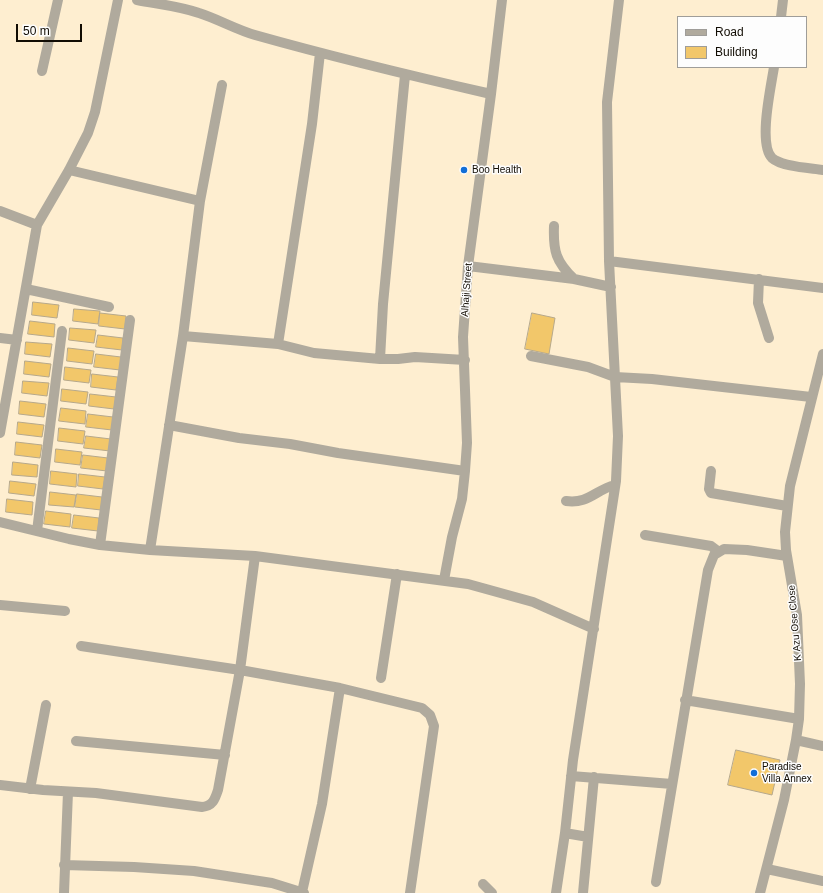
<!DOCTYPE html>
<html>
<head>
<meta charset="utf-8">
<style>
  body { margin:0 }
  #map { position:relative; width:823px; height:893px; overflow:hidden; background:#feeed0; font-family:Helvetica,sans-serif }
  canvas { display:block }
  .legend { position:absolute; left:677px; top:16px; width:130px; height:52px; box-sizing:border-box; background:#fdfdfd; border:1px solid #9f9d99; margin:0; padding:5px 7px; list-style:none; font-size:12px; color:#110c03 }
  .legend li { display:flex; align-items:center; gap:8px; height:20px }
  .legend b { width:20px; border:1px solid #9f9d99 }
  .scale { position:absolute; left:16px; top:24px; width:66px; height:18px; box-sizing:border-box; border:2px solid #110c03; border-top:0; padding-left:5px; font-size:12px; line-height:14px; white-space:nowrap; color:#110c03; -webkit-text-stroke:3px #fdfdfd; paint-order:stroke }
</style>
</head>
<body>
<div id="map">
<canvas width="823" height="893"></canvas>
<ul class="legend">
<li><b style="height:5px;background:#b0aa9d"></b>Road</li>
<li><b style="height:11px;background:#f2c76a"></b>Building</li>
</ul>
<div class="scale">50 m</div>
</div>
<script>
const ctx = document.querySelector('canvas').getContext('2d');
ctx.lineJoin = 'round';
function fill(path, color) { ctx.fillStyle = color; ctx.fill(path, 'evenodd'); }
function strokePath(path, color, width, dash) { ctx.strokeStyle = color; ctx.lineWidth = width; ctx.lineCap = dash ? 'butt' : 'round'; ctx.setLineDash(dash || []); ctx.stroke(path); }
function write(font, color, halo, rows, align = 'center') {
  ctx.font = font + ' Helvetica,sans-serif'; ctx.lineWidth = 3; ctx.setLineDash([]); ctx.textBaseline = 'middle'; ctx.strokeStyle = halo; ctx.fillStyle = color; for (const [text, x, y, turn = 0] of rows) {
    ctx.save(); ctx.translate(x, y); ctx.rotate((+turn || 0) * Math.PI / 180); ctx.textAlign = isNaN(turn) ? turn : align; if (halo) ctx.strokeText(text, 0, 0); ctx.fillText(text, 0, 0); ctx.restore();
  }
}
const building = new Path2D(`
  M 33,302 L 59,305 L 57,318 L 32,315 Z
  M 74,309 L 100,311 L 98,324 L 73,321 Z
  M 100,313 L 126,316 L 125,329 L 99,326 Z
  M 532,313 L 555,318 L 549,354 L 525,349 Z
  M 30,321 L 55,324 L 54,337 L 28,334 Z
  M 70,328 L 96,330 L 94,343 L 69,340 Z
  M 98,335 L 123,338 L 122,350 L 96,347 Z
  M 26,342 L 52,344 L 50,357 L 25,354 Z
  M 68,348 L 94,351 L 92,364 L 67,361 Z
  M 96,354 L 121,357 L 120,370 L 94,367 Z
  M 25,361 L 51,364 L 49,377 L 24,374 Z
  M 65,367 L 91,370 L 89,383 L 64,380 Z
  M 92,374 L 118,377 L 116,390 L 91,387 Z
  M 23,381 L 49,383 L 47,396 L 22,393 Z
  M 62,389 L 88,392 L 86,404 L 61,401 Z
  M 90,394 L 116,397 L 114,409 L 89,406 Z
  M 20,401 L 46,404 L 44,417 L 19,414 Z
  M 61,408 L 86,411 L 85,424 L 59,421 Z
  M 88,414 L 113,417 L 112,430 L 86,427 Z
  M 18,422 L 44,425 L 42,437 L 17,434 Z
  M 59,428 L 85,431 L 83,444 L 58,441 Z
  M 86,436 L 111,439 L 110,451 L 84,448 Z
  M 16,442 L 42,445 L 40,458 L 15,455 Z
  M 56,449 L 82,452 L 80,465 L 55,462 Z
  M 83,455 L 108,458 L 107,471 L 81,468 Z
  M 13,462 L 38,465 L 37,477 L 12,475 Z
  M 51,471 L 77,474 L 76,487 L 50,484 Z
  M 79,474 L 105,477 L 103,489 L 78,486 Z
  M 10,481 L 36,484 L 34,496 L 9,493 Z
  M 50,492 L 76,495 L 74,507 L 49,505 Z
  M 77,494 L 102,497 L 101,510 L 75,507 Z
  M 7,499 L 33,502 L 32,515 L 6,512 Z
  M 46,511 L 71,514 L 70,527 L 44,524 Z
  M 74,515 L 99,518 L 98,531 L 72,528 Z
  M 736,750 L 780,760 L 772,795 L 728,785 Z`);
fill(building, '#f2c76a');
strokePath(building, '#b6a88b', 1);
strokePath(new Path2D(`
  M 137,0 C 157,4 179,6 199,13 C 218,19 237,30 255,35 C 333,57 412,76 491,94
  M 781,17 L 783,0
  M 774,67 C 771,87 758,144 772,158 C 782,167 810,168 823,170
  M 42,71 L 58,0
  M 69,170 L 200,201
  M 0,211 L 37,225
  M 554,226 C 553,251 556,262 574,279
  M 609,261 L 823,288
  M 468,266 L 574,279 L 611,287
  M 759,279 L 758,303 L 769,338
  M 26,289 L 109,307
  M 183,336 L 278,344 L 314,353 L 380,359 L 398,359 L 415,357 L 465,360
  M 0,338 L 17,340
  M 278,344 L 312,124 L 320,53
  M 531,356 L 588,367 L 615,377 L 652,379 L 811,397
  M 380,359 L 383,304 L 405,75
  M 169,425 L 239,438 L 290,444 L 338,453 L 465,471
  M 0,433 L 37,225 L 69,170 L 88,133 L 95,112 L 118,0
  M 711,471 L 709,489 L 711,493 L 787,506
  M 566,501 C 589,504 595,490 615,485
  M 0,522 L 69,539 L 100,545 L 150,550 L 255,556 L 468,584 L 533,602 L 594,629
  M 37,531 L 62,331
  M 645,535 L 711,546 L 719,552
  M 100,545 L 130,320
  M 150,550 L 183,336 L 200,201 L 222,85
  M 444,580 L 452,537 L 462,499 L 465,471 L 467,443 L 463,337 L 468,266 L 491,94 L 502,0
  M 0,605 L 65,611
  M 81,646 L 240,670 L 340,688 L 422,708 L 430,715 L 434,726 L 410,893
  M 381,678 L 397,574
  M 685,700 L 799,719
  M 796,740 L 823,746
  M 76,741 L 225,755
  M 571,776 L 672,784
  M 0,785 L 43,790 L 96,793 L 202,807 C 213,806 215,799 218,790 L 240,670 L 255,556
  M 30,789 L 46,705
  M 565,833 L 588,837
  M 64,865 L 134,867 L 194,871 L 272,883 L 304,893
  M 767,869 L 823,881
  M 656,882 L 708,570 L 714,555 L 724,549 L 747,550 L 787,556
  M 483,884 L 492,893
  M 302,892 L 322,804 L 340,688
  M 64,893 L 68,792
  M 556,893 L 565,833 L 573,760 L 616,481 L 618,436 L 609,261 L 607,102 L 619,0
  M 583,893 L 594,777
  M 760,893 L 784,800 L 796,740 L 799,719 L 800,684 L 797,615 L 786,550 L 785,532 L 790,486 L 823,354`), '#b0aa9d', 10);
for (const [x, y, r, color] of [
  [464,170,4,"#116ed7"],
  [754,773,4,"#116ed7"]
]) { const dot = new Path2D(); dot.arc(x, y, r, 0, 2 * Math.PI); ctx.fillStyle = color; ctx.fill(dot); strokePath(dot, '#fdfdfd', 1.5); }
write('10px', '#110c03', '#fdfdfd', [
  ["Boo Health",472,170],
  ["Paradise",762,767],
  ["Villa Annex",762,779]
], 'left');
write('10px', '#110c03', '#fdfdfd', [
  ["Alhaji Street",467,290,-86],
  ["K Azu Ose Close",795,623,-95]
]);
</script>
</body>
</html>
